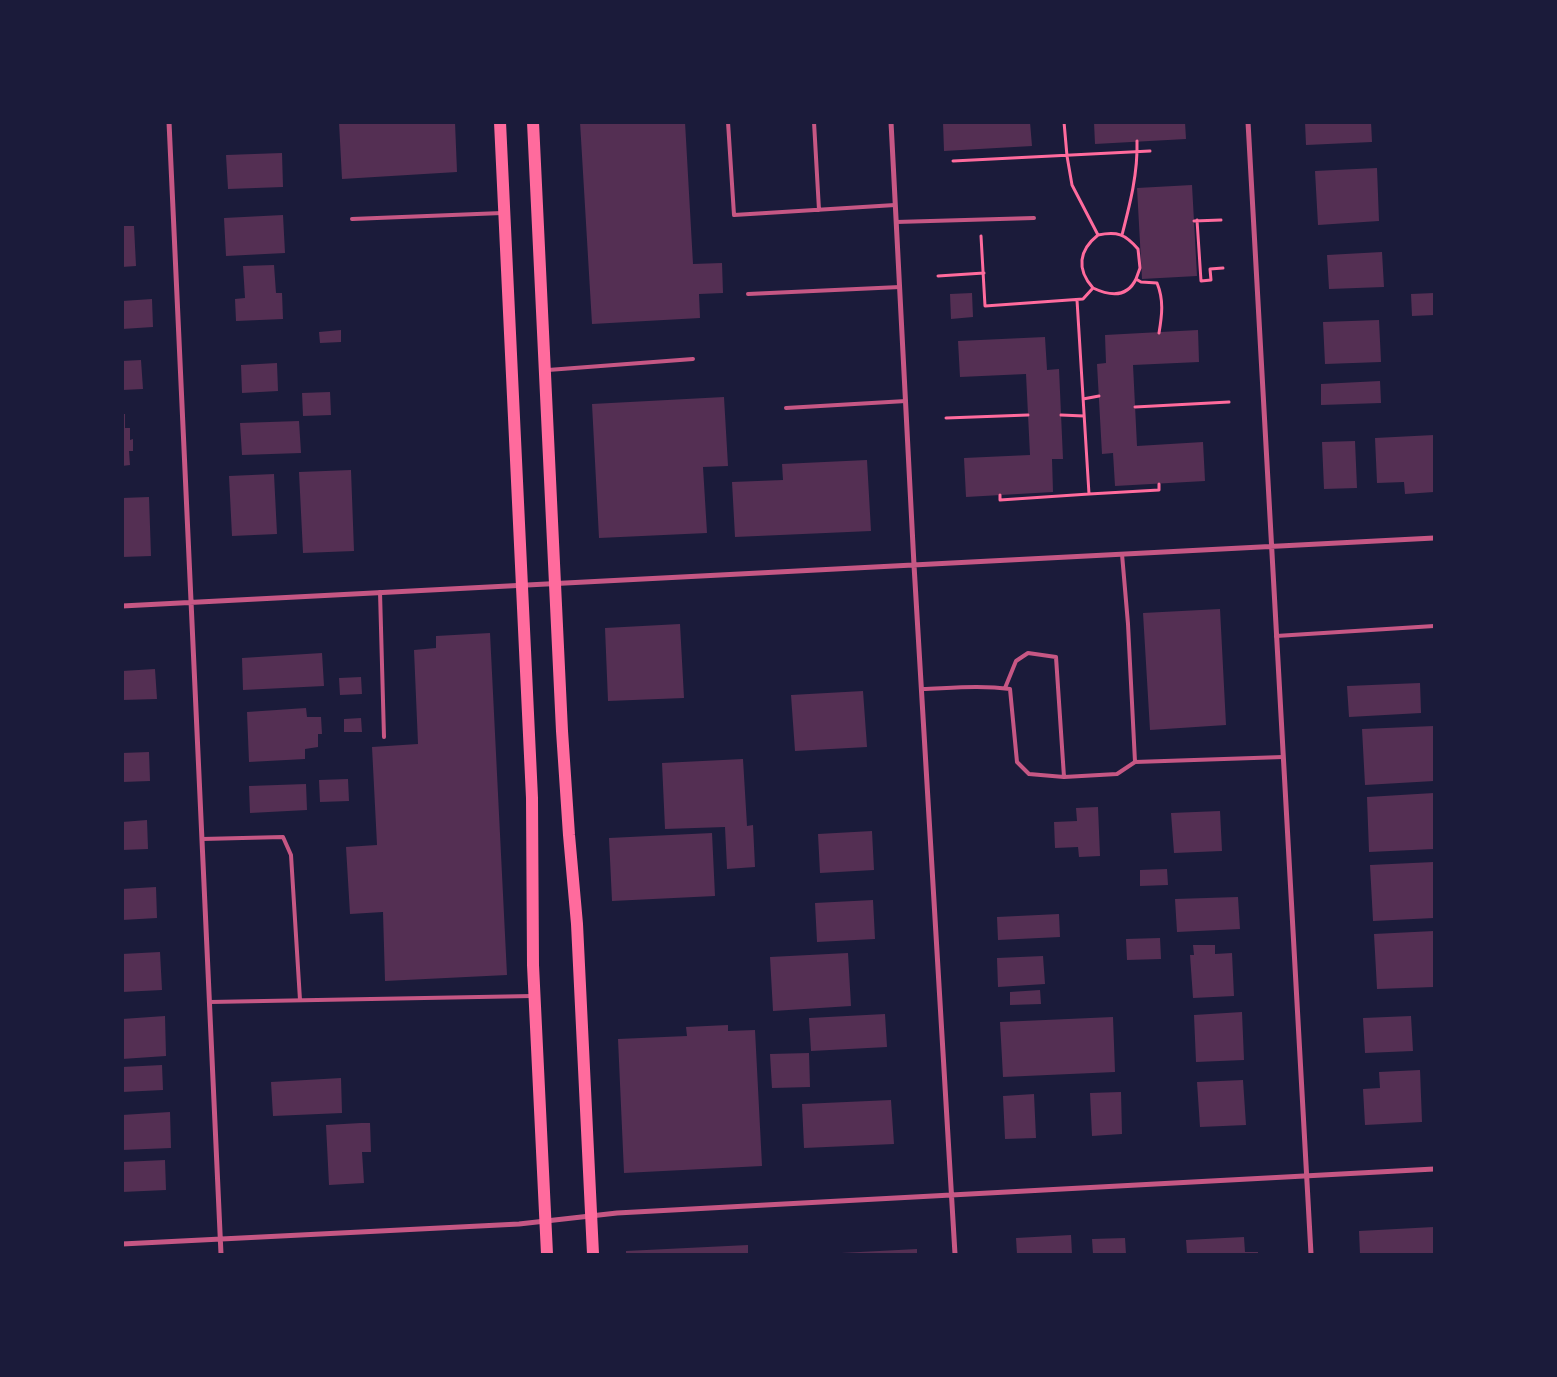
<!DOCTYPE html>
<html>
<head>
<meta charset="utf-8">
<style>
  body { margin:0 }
  #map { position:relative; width:1557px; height:1377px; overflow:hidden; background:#1b1b3a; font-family:"Playfair Display",serif }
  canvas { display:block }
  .frame { position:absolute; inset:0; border:124px solid #1b1b3a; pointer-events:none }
</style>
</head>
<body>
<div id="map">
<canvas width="1557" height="1377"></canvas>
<div class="frame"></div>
</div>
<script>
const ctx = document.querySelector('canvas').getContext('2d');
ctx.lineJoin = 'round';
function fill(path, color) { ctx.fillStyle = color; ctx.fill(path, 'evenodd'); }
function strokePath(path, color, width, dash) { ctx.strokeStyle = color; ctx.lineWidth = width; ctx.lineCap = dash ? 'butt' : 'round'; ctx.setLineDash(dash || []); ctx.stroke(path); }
fill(new Path2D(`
  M 339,122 L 455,122 L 457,172 L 342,179 Z
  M 580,122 L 685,122 L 693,264 L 722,263 L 723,293 L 699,294 L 700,318 L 592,324 Z
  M 943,122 L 1030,122 L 1032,146 L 944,151 Z
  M 1094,122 L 1185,122 L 1186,139 L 1095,144 Z
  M 1305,122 L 1371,122 L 1372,142 L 1306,145 Z
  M 282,153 L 283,187 L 228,189 L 226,155 Z
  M 1377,168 L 1379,221 L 1318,225 L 1315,171 Z
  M 1192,185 L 1197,276 L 1142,279 L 1137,188 Z
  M 283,215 L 285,253 L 226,256 L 224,218 Z
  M 122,226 L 134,226 L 136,266 L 122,267 Z
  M 1382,252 L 1384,287 L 1329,289 L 1327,255 Z
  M 274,265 L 276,293 L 282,293 L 283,319 L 236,321 L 235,299 L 245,298 L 243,266 Z
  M 972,293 L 973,317 L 951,319 L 950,294 Z
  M 1434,293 L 1434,315 L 1412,316 L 1411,294 Z
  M 152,299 L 153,327 L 122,329 L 122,301 Z
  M 1379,320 L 1381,362 L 1325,364 L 1323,322 Z
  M 341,330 L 341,342 L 320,343 L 319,332 Z
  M 1198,330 L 1199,362 L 1133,365 L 1137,446 L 1203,442 L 1205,481 L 1115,486 L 1113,453 L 1102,454 L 1097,364 L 1106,363 L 1105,335 Z
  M 1045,337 L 1047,370 L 1059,369 L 1063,459 L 1052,459 L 1053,492 L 966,497 L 964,458 L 1030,455 L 1026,374 L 960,377 L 958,341 Z
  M 141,360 L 143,389 L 122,390 L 122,361 Z
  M 277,363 L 278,391 L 242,393 L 241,365 Z
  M 1380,381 L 1381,403 L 1321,405 L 1321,384 Z
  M 330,392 L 331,415 L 303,416 L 302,393 Z
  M 724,397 L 728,466 L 703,467 L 707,533 L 599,538 L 592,404 Z
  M 122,414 L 125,414 L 125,428 L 130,428 L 130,440 L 133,439 L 133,451 L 129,451 L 130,465 L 122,466 Z
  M 299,421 L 301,453 L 242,455 L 240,423 Z
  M 1434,435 L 1434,492 L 1405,494 L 1404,482 L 1377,483 L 1375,438 Z
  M 1355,441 L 1357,488 L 1324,489 L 1322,442 Z
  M 867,460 L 871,531 L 735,537 L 732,482 L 783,480 L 782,464 Z
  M 351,470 L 354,551 L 303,553 L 299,472 Z
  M 274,474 L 277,534 L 232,536 L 229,476 Z
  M 149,497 L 151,556 L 122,557 L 122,498 Z
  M 1220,609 L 1226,725 L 1150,730 L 1143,613 Z
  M 680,624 L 684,698 L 608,701 L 605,628 Z
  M 490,633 L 507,975 L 385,981 L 383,912 L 350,914 L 346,847 L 377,845 L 372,747 L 418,744 L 414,650 L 436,648 L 436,636 Z
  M 322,653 L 324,686 L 243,690 L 242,658 Z
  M 155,669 L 157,699 L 122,700 L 122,671 Z
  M 361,677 L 362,694 L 340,695 L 339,678 Z
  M 1420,683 L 1421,713 L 1349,717 L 1347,686 Z
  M 863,691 L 867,747 L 795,751 L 791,695 Z
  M 306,708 L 307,717 L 321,717 L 322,734 L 318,734 L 318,747 L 305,749 L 305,759 L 249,762 L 247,712 Z
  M 361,718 L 362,732 L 344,732 L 344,719 Z
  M 1434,726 L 1434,781 L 1365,785 L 1362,729 Z
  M 149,752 L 150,781 L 122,782 L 122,753 Z
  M 743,759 L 747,826 L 753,825 L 755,867 L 727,869 L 725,827 L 665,829 L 662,763 Z
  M 348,779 L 349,801 L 320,802 L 319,780 Z
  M 306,784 L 307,810 L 250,813 L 249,786 Z
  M 1434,793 L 1434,849 L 1369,852 L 1367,797 Z
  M 1098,807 L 1100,856 L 1079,857 L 1078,847 L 1055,848 L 1054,822 L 1077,821 L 1076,808 Z
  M 1220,811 L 1222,851 L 1174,853 L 1171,813 Z
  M 147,820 L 148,849 L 122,850 L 122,822 Z
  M 872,831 L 874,870 L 820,873 L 818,834 Z
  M 712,833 L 715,896 L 612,901 L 609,838 Z
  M 1434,862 L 1434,918 L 1373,921 L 1370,865 Z
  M 1167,869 L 1168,885 L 1140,886 L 1140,870 Z
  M 156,887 L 157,918 L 122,920 L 122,889 Z
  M 1238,897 L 1240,929 L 1177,932 L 1175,899 Z
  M 873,900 L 875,939 L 817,942 L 815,903 Z
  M 1059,914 L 1060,937 L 998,940 L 997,917 Z
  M 1434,931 L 1434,987 L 1377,989 L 1374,934 Z
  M 1160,938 L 1161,959 L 1127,960 L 1126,939 Z
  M 1193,945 L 1215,945 L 1215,954 L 1232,953 L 1234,996 L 1193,998 L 1190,955 L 1194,955 Z
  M 160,952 L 162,990 L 122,992 L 122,954 Z
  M 848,953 L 851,1006 L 773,1011 L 770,957 Z
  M 1043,956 L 1045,984 L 998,987 L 997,958 Z
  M 1040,990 L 1041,1004 L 1010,1005 L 1010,992 Z
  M 1242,1012 L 1244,1060 L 1196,1062 L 1194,1015 Z
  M 885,1014 L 887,1047 L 811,1051 L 809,1018 Z
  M 165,1016 L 166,1056 L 122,1059 L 122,1019 Z
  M 1411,1016 L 1413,1051 L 1365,1053 L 1363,1018 Z
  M 1113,1017 L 1115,1072 L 1003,1077 L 1000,1022 Z
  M 728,1025 L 728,1031 L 755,1030 L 762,1166 L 624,1173 L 618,1039 L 687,1036 L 686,1027 Z
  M 809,1053 L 810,1087 L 772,1088 L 770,1054 Z
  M 162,1065 L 163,1090 L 122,1092 L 122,1067 Z
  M 1420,1070 L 1422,1122 L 1365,1125 L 1363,1089 L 1380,1088 L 1379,1072 Z
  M 341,1078 L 342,1113 L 273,1116 L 271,1082 Z
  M 1243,1080 L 1246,1125 L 1200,1127 L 1197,1082 Z
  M 1121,1092 L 1122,1134 L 1092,1136 L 1090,1093 Z
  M 1034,1094 L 1036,1138 L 1005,1139 L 1003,1096 Z
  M 891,1100 L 894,1144 L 804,1148 L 802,1104 Z
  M 170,1112 L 171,1148 L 122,1150 L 122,1115 Z
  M 361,1123 L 370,1123 L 371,1152 L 362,1152 L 364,1183 L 329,1185 L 326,1125 Z
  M 165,1160 L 166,1190 L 122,1192 L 122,1162 Z
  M 1434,1227 L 1434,1254 L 1360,1254 L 1359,1231 Z
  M 1071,1235 L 1072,1254 L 1017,1254 L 1016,1238 Z
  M 1244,1237 L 1245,1252 L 1258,1252 L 1258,1254 L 1187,1254 L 1186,1240 Z
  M 1125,1238 L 1126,1254 L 1093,1254 L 1092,1239 Z
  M 748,1245 L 748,1254 L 626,1254 L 626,1251 Z
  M 917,1249 L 917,1254 L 841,1254 L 841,1253 Z`), '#542f53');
strokePath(new Path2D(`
  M 1064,122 L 1067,156 L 1072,185 L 1098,235 C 1117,231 1125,234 1138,249 L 1140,268 L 1136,279 L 1141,282 L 1157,283 C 1164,300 1162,315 1159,333
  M 953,161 L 1150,151
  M 1197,220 L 1201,281 L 1211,280 L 1210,269 L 1223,268
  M 1194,221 L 1221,220
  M 1122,235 C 1130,204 1138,173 1137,141
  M 981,236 L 985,306 L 1083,299 L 1093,288 C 1110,296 1127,298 1136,279
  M 938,276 L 984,273
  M 1093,288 C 1076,269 1079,250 1098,235
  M 1083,399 L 1099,396
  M 1135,407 L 1229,402
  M 1061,415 L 1084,416
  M 946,418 L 1028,415
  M 1089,494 L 1159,490 L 1159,484
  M 1000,495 L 1000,500 L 1089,494 L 1077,300`), '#ff6b9d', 3);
strokePath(new Path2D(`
  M 728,122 L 734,215 L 895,205
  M 814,122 L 819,210
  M 352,219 L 502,213
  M 896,222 L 1034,218
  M 748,294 L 900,287
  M 548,370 L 693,359
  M 786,408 L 906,401
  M 1122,554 L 1128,624 L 1135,762
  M 380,592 L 384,737
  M 1276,636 L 1434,626
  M 922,689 C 951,688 981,685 1010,689 L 1017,762 L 1029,774 L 1064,777 L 1056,657 L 1028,653 L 1016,661 L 1005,688
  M 1064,777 L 1117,774 L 1135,762 L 1283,757
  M 202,839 L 283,837 L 291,855 L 300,1000
  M 210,1002 L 532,996`), '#c65784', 4);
strokePath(new Path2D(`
  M 169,122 L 221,1254
  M 891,122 L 914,565 L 955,1254
  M 1248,122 L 1311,1254
  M 122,606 L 1434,538
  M 122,1244 L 519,1224 L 617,1213 L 1434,1169`), '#c65784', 5);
strokePath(new Path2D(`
  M 500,122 L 532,798 L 533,965 L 547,1254
  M 533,122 L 562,731 L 569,835 L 577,924 L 593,1254`), '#ff6b9d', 12);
</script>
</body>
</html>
